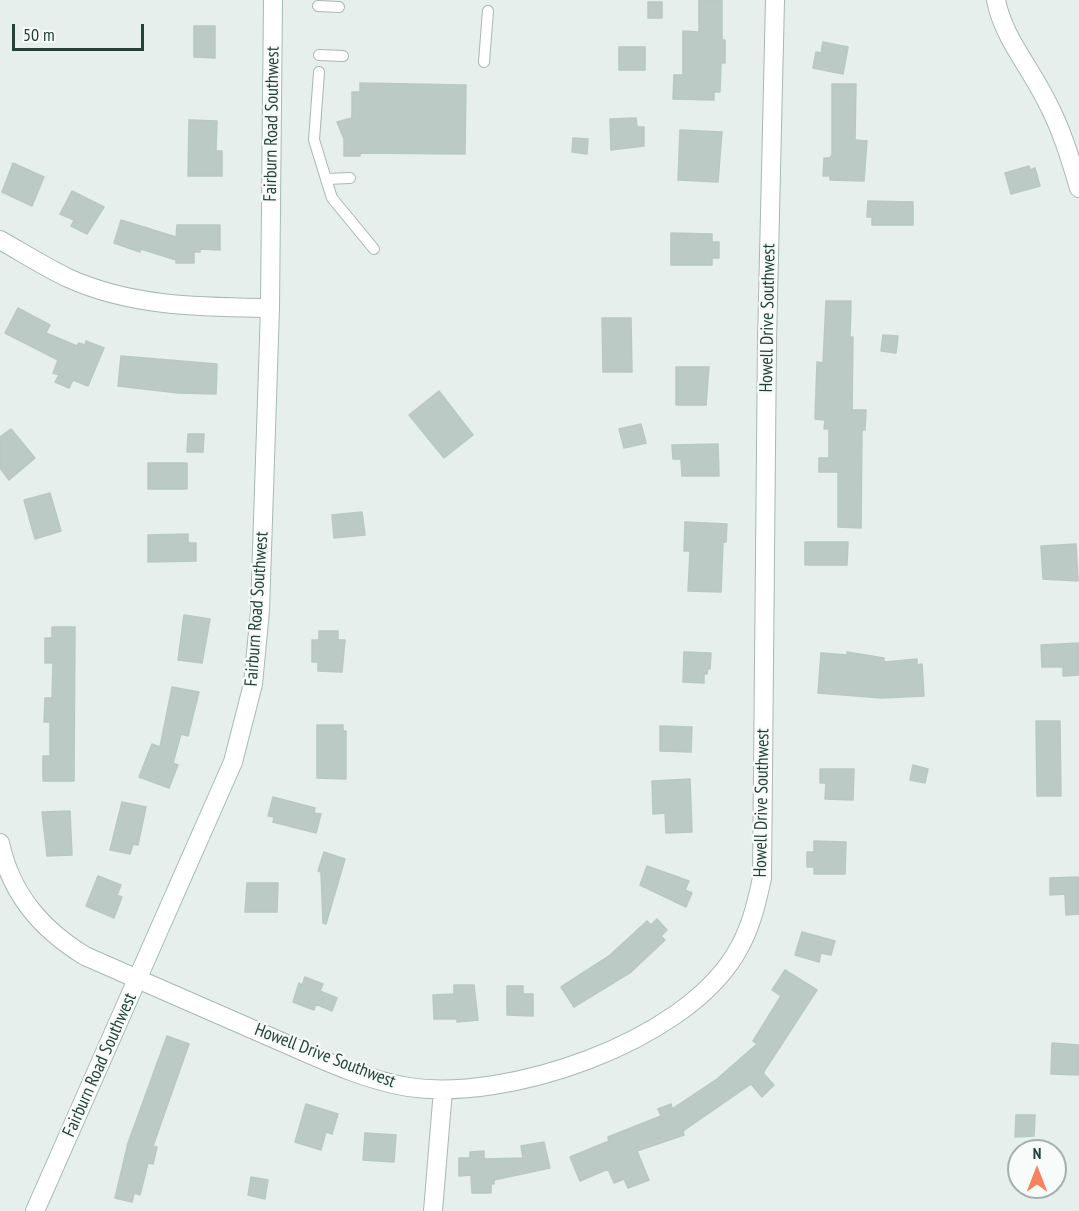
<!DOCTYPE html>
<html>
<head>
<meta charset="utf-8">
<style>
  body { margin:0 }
  #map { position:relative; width:1079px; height:1211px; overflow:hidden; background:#e6efeb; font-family:"PT Sans Narrow",sans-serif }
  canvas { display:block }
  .north { position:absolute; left:1007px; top:1139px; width:60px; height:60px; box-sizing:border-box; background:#f7fbf9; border:2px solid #a3b1ad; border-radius:50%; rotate:0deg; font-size:16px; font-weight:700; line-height:24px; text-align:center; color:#24423a }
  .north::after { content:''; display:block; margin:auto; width:21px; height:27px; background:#f4845f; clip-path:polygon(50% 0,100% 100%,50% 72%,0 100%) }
  .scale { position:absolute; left:12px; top:24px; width:132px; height:27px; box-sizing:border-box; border:3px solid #24423a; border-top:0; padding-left:8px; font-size:18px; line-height:21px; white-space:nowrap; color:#24423a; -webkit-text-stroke:4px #f7fbf9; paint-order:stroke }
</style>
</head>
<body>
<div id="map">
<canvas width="1079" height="1211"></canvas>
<div class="north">N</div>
<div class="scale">50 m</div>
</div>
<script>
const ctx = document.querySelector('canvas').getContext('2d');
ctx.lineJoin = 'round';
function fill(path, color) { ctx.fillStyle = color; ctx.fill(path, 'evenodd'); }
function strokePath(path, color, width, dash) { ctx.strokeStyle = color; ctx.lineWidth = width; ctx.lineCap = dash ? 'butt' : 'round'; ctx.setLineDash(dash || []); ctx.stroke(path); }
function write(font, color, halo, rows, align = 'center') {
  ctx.font = font + ' "PT Sans Narrow",sans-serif'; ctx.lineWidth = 4.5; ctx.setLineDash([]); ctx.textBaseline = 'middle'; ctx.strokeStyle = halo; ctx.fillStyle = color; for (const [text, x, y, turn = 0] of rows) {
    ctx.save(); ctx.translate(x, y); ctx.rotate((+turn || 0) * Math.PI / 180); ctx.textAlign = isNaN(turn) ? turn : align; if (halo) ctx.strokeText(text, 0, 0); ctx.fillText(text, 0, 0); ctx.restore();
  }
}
const building = new Path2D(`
  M 699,0 L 722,0 L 722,40 L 725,40 L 725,63 L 721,63 L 720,92 L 714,92 L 714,100 L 673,99 L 674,75 L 683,75 L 683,31 L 699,32 Z
  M 648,2 L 662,2 L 662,18 L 648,18 Z
  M 194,26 L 215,26 L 215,58 L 194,57 Z
  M 823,42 L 848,47 L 843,74 L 813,68 L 816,52 L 821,53 Z
  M 619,47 L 645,47 L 645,70 L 619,70 Z
  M 360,83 L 466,85 L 465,154 L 360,153 L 360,156 L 344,156 L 344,139 L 337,122 L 352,118 L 352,92 L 360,92 Z
  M 832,84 L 856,84 L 855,140 L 867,141 L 864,181 L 830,180 L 830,176 L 823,176 L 824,158 L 830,158 L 832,155 Z
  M 636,118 L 637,127 L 644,127 L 644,146 L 611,150 L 610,119 Z
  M 189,120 L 217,121 L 216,151 L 222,151 L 222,176 L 188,176 Z
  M 680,130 L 722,132 L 718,182 L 678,180 Z
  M 573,138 L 588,139 L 587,154 L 572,152 Z
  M 13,163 L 44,177 L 32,206 L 2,192 Z
  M 1029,166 L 1030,170 L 1035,168 L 1040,186 L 1011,194 L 1005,173 Z
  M 72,191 L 104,207 L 87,234 L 71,226 L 74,220 L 60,214 Z
  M 868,201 L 913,202 L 913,225 L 872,225 L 872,217 L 867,217 Z
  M 121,220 L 176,237 L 177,225 L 220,225 L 220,250 L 200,249 L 200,252 L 194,252 L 194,263 L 176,263 L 176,260 L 141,249 L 140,252 L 114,243 Z
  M 671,233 L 712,234 L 712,242 L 719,242 L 719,258 L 712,258 L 712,265 L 671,265 Z
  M 826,301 L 851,301 L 850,337 L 853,337 L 852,410 L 866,410 L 865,430 L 862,430 L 861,528 L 838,527 L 838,472 L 819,472 L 819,458 L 829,458 L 829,429 L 824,429 L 825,420 L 815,419 L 817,362 L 823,363 Z
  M 18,308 L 50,325 L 46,333 L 77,346 L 79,343 L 85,345 L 86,341 L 104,348 L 88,386 L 73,380 L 69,388 L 55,382 L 59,375 L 53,373 L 58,360 L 5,333 Z
  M 602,318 L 631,318 L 632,372 L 603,372 Z
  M 883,335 L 898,336 L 896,353 L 881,351 Z
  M 121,356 L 217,364 L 216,394 L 178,393 L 118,386 Z
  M 676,367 L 709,367 L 706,405 L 676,405 Z
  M 439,391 L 473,435 L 444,458 L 409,415 Z
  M 641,424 L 646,443 L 624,448 L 619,429 Z
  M 11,429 L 35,458 L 9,480 L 0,468 L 0,437 Z
  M 188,434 L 204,434 L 203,452 L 187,452 Z
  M 718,444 L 719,476 L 682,476 L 681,459 L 673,459 L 672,445 Z
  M 148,463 L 187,463 L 187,489 L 148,489 Z
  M 50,493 L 61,531 L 35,539 L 24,500 Z
  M 362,512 L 365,535 L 334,538 L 332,515 Z
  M 685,522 L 727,524 L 726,542 L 723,542 L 721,592 L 688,591 L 690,551 L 684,551 Z
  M 188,534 L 188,543 L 196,543 L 196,561 L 148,562 L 148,535 Z
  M 805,542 L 848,542 L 847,565 L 805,565 Z
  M 1076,544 L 1078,581 L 1043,579 L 1041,546 Z
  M 184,615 L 210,619 L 202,663 L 178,660 Z
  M 52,627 L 75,627 L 74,781 L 43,781 L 43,756 L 50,756 L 50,722 L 44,722 L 45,698 L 52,698 L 53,663 L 45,663 L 45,638 L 52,638 Z
  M 319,631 L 338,631 L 338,640 L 345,640 L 342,672 L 318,671 L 318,662 L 312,662 L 312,640 L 319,640 Z
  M 1079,643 L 1079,675 L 1063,676 L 1063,667 L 1042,667 L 1041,645 Z
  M 684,652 L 711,653 L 710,669 L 708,668 L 707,674 L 704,674 L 704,683 L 683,682 Z
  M 847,652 L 884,658 L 884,662 L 917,659 L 917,665 L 922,664 L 924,696 L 882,698 L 818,693 L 821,653 L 847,655 Z
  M 172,687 L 199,692 L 188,736 L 181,734 L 173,763 L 178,765 L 169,788 L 139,777 L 152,744 L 160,747 Z
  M 1036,721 L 1060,721 L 1061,796 L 1037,796 Z
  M 317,725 L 343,725 L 343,731 L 346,731 L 346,779 L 317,778 Z
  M 660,726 L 692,727 L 691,752 L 660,751 Z
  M 913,765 L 928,769 L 925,783 L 910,780 Z
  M 820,769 L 854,769 L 853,800 L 825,799 L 826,783 L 820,783 Z
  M 690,779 L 692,832 L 666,833 L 665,813 L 653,814 L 652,781 Z
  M 273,797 L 315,808 L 314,813 L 321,814 L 316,833 L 273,822 L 274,817 L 268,816 Z
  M 122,802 L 146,807 L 138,845 L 133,844 L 130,854 L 110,850 Z
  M 70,811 L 72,855 L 47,856 L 42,812 Z
  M 814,841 L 846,842 L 845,874 L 814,874 L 814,867 L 807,867 L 807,852 L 814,852 Z
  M 324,852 L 345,859 L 326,924 L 323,923 L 321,872 L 318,871 Z
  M 647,866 L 689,881 L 685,890 L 692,893 L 686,907 L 640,885 Z
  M 98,876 L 121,885 L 117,895 L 122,897 L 114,918 L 86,906 Z
  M 1079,877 L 1079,914 L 1066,915 L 1065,894 L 1050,895 L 1050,878 Z
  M 247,883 L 278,883 L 277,912 L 245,912 Z
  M 657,919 L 667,930 L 661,936 L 665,940 L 631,972 L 574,1007 L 561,987 L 609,956 L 647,921 L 651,925 Z
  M 802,932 L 835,941 L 831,955 L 821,953 L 819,962 L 795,955 Z
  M 785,970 L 817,990 L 763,1073 L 774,1085 L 762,1097 L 751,1084 L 683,1131 L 684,1135 L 637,1151 L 649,1180 L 628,1188 L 624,1179 L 614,1183 L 608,1169 L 580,1181 L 570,1157 L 609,1141 L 608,1137 L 661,1116 L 658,1109 L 671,1104 L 672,1109 L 717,1079 L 757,1044 L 753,1041 L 781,996 L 772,990 Z
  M 305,977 L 323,984 L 320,991 L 337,998 L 332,1011 L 316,1004 L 314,1010 L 293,1002 L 299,983 L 302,985 Z
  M 454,985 L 474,985 L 478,1020 L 457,1022 L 457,1019 L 434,1019 L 433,995 L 454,994 Z
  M 507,986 L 523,986 L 523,994 L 533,994 L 533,1016 L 507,1015 Z
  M 167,1036 L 189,1044 L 153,1146 L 157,1147 L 153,1164 L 148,1163 L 140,1195 L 134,1193 L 132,1202 L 115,1198 L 128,1143 Z
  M 1052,1043 L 1079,1045 L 1079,1075 L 1051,1074 Z
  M 306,1104 L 338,1114 L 332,1134 L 326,1132 L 321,1150 L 295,1142 Z
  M 1016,1115 L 1035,1115 L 1034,1136 L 1015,1137 Z
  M 365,1133 L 396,1135 L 394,1162 L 363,1160 Z
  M 544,1142 L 550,1168 L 494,1180 L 494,1184 L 491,1184 L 491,1193 L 472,1193 L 471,1175 L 459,1176 L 459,1158 L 470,1158 L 470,1152 L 484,1151 L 484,1159 L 523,1158 L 521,1146 Z
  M 251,1177 L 268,1180 L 265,1199 L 248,1195 Z`);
fill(building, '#bbcac4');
strokePath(building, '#b8c9c2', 1.5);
const lane = new Path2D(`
  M 318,6 L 339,7
  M 319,55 L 343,56
  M 484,62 L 488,11
  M 319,72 L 314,140 L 326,179 L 332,198 L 374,249
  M 326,179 L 350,178`);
const street = new Path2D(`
  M 996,0 C 1003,37 1030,67 1046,100 C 1061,128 1070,157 1079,188
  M 0,240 C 23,253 45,267 68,278 C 132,307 201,307 270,308
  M 0,843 C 11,894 41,929 85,956 C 146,983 207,1009 268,1036 C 312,1055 360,1079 408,1087 C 507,1102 681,1043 735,955 C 750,931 756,906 762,878 L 767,341 L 775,0
  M 433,1211 L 443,1090`);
const secondary = new Path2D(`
  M 35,1211 L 233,762 L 253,684 L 260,611 L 270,308 L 273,0`);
strokePath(lane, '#a8b8b2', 12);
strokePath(street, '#a8b8b2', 20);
strokePath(secondary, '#a4bbb3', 20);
strokePath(lane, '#fff', 10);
strokePath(street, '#fff', 18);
strokePath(secondary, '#fff', 18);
write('18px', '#24423a', '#f7fbf9', [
  ["Fairburn Road Southwest",272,124,-89],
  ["Howell Drive Southwest",768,318,-89],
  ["Fairburn Road Southwest",257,609,-86],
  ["Howell Drive Southwest",762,803,-89],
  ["Howell Drive Southwest",325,1056,21],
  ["Fairburn Road Southwest",100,1065,-66]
]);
</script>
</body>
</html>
